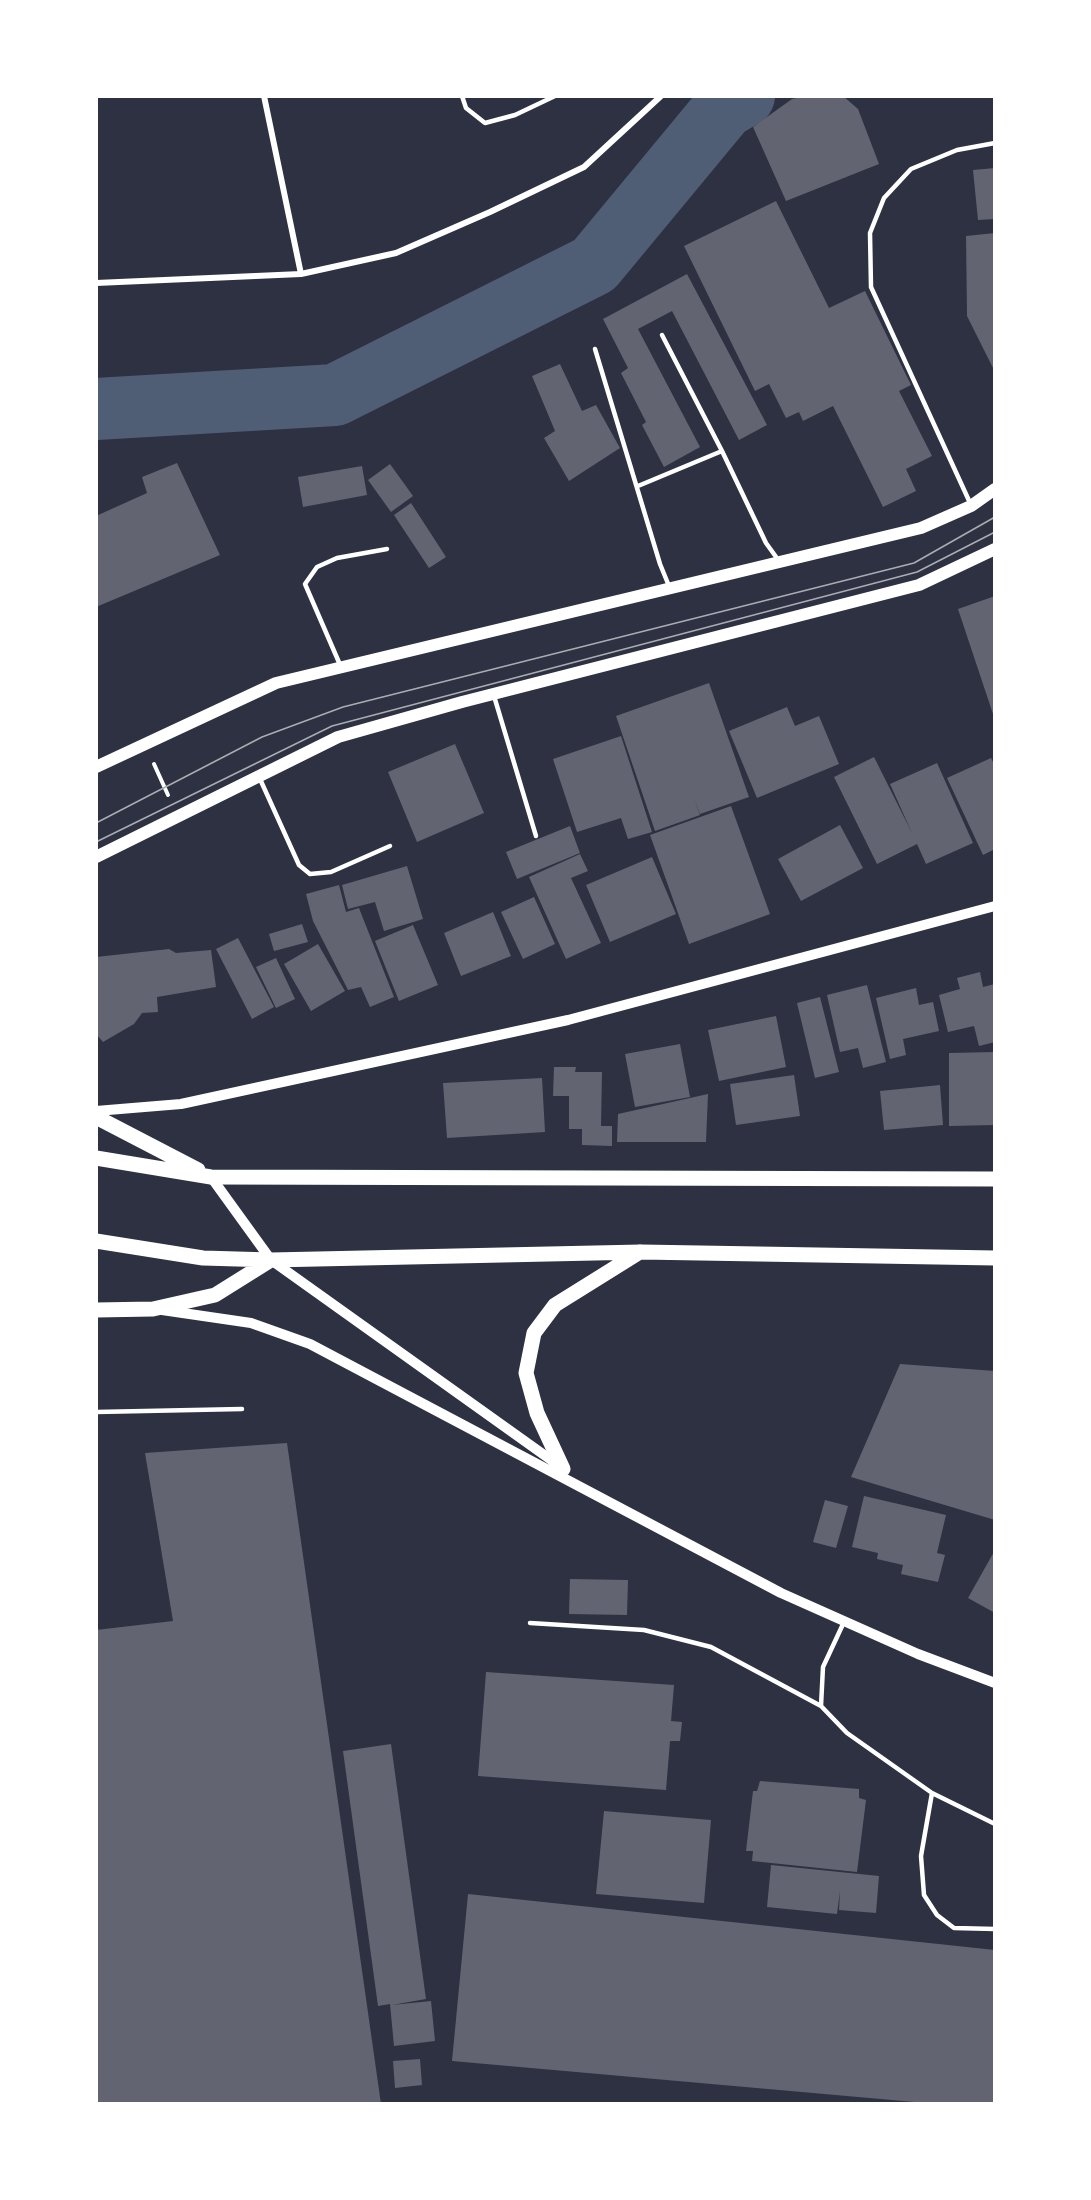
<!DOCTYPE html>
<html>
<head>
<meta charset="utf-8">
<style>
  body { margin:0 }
  #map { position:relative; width:1091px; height:2200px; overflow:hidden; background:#2d3142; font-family:Arial,sans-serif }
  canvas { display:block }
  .frame { position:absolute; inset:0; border:98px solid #fff; pointer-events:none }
</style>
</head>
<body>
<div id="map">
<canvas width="1091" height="2200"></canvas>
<div class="frame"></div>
</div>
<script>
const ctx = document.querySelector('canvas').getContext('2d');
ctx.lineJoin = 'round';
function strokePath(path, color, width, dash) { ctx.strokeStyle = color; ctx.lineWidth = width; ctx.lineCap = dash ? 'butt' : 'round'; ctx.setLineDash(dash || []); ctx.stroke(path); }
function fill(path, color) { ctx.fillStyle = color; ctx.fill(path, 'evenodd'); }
strokePath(new Path2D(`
  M 96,409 L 335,395 L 594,265 L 724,108 L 744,96`), '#4f5d75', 62);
fill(new Path2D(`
  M 805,96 L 843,96 L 858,109 L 879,164 L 786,201 L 753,127 L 792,99 Z
  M 995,168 L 995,219 L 978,220 L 973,170 Z
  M 776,201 L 829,308 L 865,291 L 911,385 L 899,391 L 932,456 L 906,469 L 916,491 L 883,507 L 833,406 L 803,421 L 799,412 L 786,418 L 769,384 L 755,391 L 684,246 Z
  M 995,233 L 995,372 L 967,316 L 966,236 Z
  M 687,274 L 767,425 L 739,440 L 672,311 L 638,329 L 700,447 L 664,467 L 642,425 L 646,422 L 621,373 L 628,368 L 603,319 Z
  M 560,364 L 582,411 L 596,405 L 620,448 L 569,481 L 544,438 L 555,431 L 532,376 Z
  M 177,463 L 220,555 L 96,607 L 96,516 L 147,493 L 142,477 Z
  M 390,464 L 413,496 L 391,512 L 368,480 Z
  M 362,466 L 367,495 L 303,507 L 298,477 Z
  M 411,503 L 446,557 L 429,568 L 394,515 Z
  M 995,596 L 995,720 L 958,609 Z
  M 709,683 L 749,797 L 700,814 L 694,798 L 700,815 L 655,831 L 616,716 Z
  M 787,707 L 795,726 L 819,716 L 839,764 L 757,798 L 729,731 Z
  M 621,736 L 652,832 L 628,839 L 621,818 L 577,832 L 553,759 Z
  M 455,744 L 484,813 L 417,842 L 388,772 Z
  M 874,757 L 912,833 L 890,784 L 937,763 L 973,843 L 926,864 L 917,844 L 877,864 L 834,777 Z
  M 991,758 L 995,766 L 995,849 L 983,855 L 947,778 Z
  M 731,806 L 770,914 L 689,944 L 650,835 Z
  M 840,825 L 863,868 L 801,901 L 778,859 Z
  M 570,826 L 580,853 L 517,879 L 506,852 Z
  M 580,854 L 588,871 L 571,878 L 601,943 L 566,959 L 529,877 Z
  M 652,857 L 676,914 L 610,942 L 586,885 Z
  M 407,866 L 423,919 L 384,931 L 375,902 L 348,909 L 342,885 Z
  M 339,885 L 346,912 L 359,908 L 394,997 L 370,1007 L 361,987 L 348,990 L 313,921 L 306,894 Z
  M 534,897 L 555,944 L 523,959 L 501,912 Z
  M 493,912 L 511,956 L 461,976 L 444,933 Z
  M 302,924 L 308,942 L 274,951 L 269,934 Z
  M 413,925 L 438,985 L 399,1001 L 375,941 Z
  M 238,938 L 274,1007 L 252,1019 L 216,949 Z
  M 318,944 L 345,991 L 311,1011 L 284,964 Z
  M 169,949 L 176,953 L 211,950 L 216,987 L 157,997 L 158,1012 L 142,1013 L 134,1024 L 103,1042 L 96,1034 L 96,957 Z
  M 276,958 L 295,999 L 276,1008 L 256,967 Z
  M 980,972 L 983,987 L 995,984 L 995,1042 L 979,1046 L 974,1026 L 948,1032 L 939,995 L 960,989 L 957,978 Z
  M 867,985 L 886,1062 L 863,1068 L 858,1048 L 840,1052 L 827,995 Z
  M 916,988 L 919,1005 L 933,1002 L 939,1031 L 903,1039 L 906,1055 L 890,1059 L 876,998 Z
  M 820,997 L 839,1072 L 815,1078 L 797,1003 Z
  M 776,1016 L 786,1067 L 719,1081 L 708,1030 Z
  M 680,1044 L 690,1097 L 635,1107 L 625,1054 Z
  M 995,1052 L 995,1125 L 949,1126 L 949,1053 Z
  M 554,1067 L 576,1067 L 575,1072 L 602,1072 L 601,1126 L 612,1126 L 612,1146 L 582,1145 L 582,1129 L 569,1129 L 569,1096 L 553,1096 Z
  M 794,1075 L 800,1116 L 736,1125 L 730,1084 Z
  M 542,1078 L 545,1132 L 447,1138 L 443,1083 Z
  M 940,1085 L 943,1125 L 884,1130 L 880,1091 Z
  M 708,1094 L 706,1142 L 617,1142 L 618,1114 Z
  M 900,1364 L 995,1371 L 995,1520 L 851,1477 Z
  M 287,1443 L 381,2104 L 96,2104 L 96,1630 L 173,1621 L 145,1453 Z
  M 864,1496 L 946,1515 L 937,1553 L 945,1555 L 938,1582 L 901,1574 L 903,1565 L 877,1559 L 878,1553 L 852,1547 Z
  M 825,1500 L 848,1506 L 836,1548 L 813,1542 Z
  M 995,1550 L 995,1613 L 968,1598 Z
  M 570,1579 L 628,1580 L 627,1615 L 569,1614 Z
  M 486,1672 L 674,1685 L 671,1721 L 682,1722 L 680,1741 L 670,1741 L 666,1790 L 478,1776 Z
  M 391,1744 L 426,1999 L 392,2005 L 431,2001 L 435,2041 L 394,2046 L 390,2004 L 378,2006 L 343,1751 Z
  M 760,1781 L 859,1789 L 859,1798 L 866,1800 L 857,1872 L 752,1861 L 753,1851 L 746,1851 L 753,1791 L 757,1791 Z
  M 604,1811 L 711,1820 L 704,1903 L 596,1894 Z
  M 771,1865 L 879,1876 L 876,1913 L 839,1910 L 840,1891 L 837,1914 L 767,1907 Z
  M 468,1894 L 995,1950 L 995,2104 L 937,2104 L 452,2061 Z
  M 420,2059 L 422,2085 L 395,2088 L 393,2061 Z`), '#626471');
strokePath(new Path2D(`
  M 154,764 L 168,795`), '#fff', 4);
strokePath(new Path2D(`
  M 462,96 L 466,108 L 485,123 L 515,115 L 555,96
  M 662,335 L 722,451 L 766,543 L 779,561
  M 595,349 L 660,564 L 669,586
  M 638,486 L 722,451
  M 971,505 L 871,287 L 870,233 L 884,198 L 911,169 L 957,150 L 995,143
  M 341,667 L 305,584 L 317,567 L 337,558 L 387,549
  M 494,696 L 536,836
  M 260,779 L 299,865 L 310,874 L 331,872 L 390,846
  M 96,1412 L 242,1409
  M 844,1622 L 823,1667 L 821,1706 L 847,1733 L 932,1793 L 995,1824
  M 530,1623 L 644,1630 L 711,1647 L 821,1706
  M 932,1793 L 921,1856 L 924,1895 L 937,1915 L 954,1928 L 995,1929`), '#fff', 4.5);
strokePath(new Path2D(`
  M 264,96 L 301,274
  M 96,283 L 301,274 L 396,253 L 490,212 L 584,167 L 661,96`), '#fff', 6);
strokePath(new Path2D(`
  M 96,1111 L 181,1104 L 568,1020 L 995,906
  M 211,1177 L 271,1260 L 561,1467
  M 162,1310 L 251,1323 L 310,1344 L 781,1593 L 918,1654 L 995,1683`), '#fff', 10);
strokePath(new Path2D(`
  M 96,767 L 276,683 L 921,528 L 971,506 L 995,489
  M 96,857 L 338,737 L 462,702 L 919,585 L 995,549`), '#fff', 12);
strokePath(new Path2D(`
  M 96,1117 L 198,1170
  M 96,1158 L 211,1177 L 995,1179
  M 96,1241 L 203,1258 L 271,1260 L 641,1252 L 995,1258
  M 96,1310 L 153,1309 L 215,1295 L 271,1260
  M 563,1469 L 537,1413 L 526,1373 L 534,1333 L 555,1305 L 640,1252`), '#fff', 15);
strokePath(new Path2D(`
  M 96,823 L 262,737 L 343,707 L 914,563 L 995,517
  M 96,842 L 332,726 L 917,572 L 995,532`), '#abadb3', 1.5);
</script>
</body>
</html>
